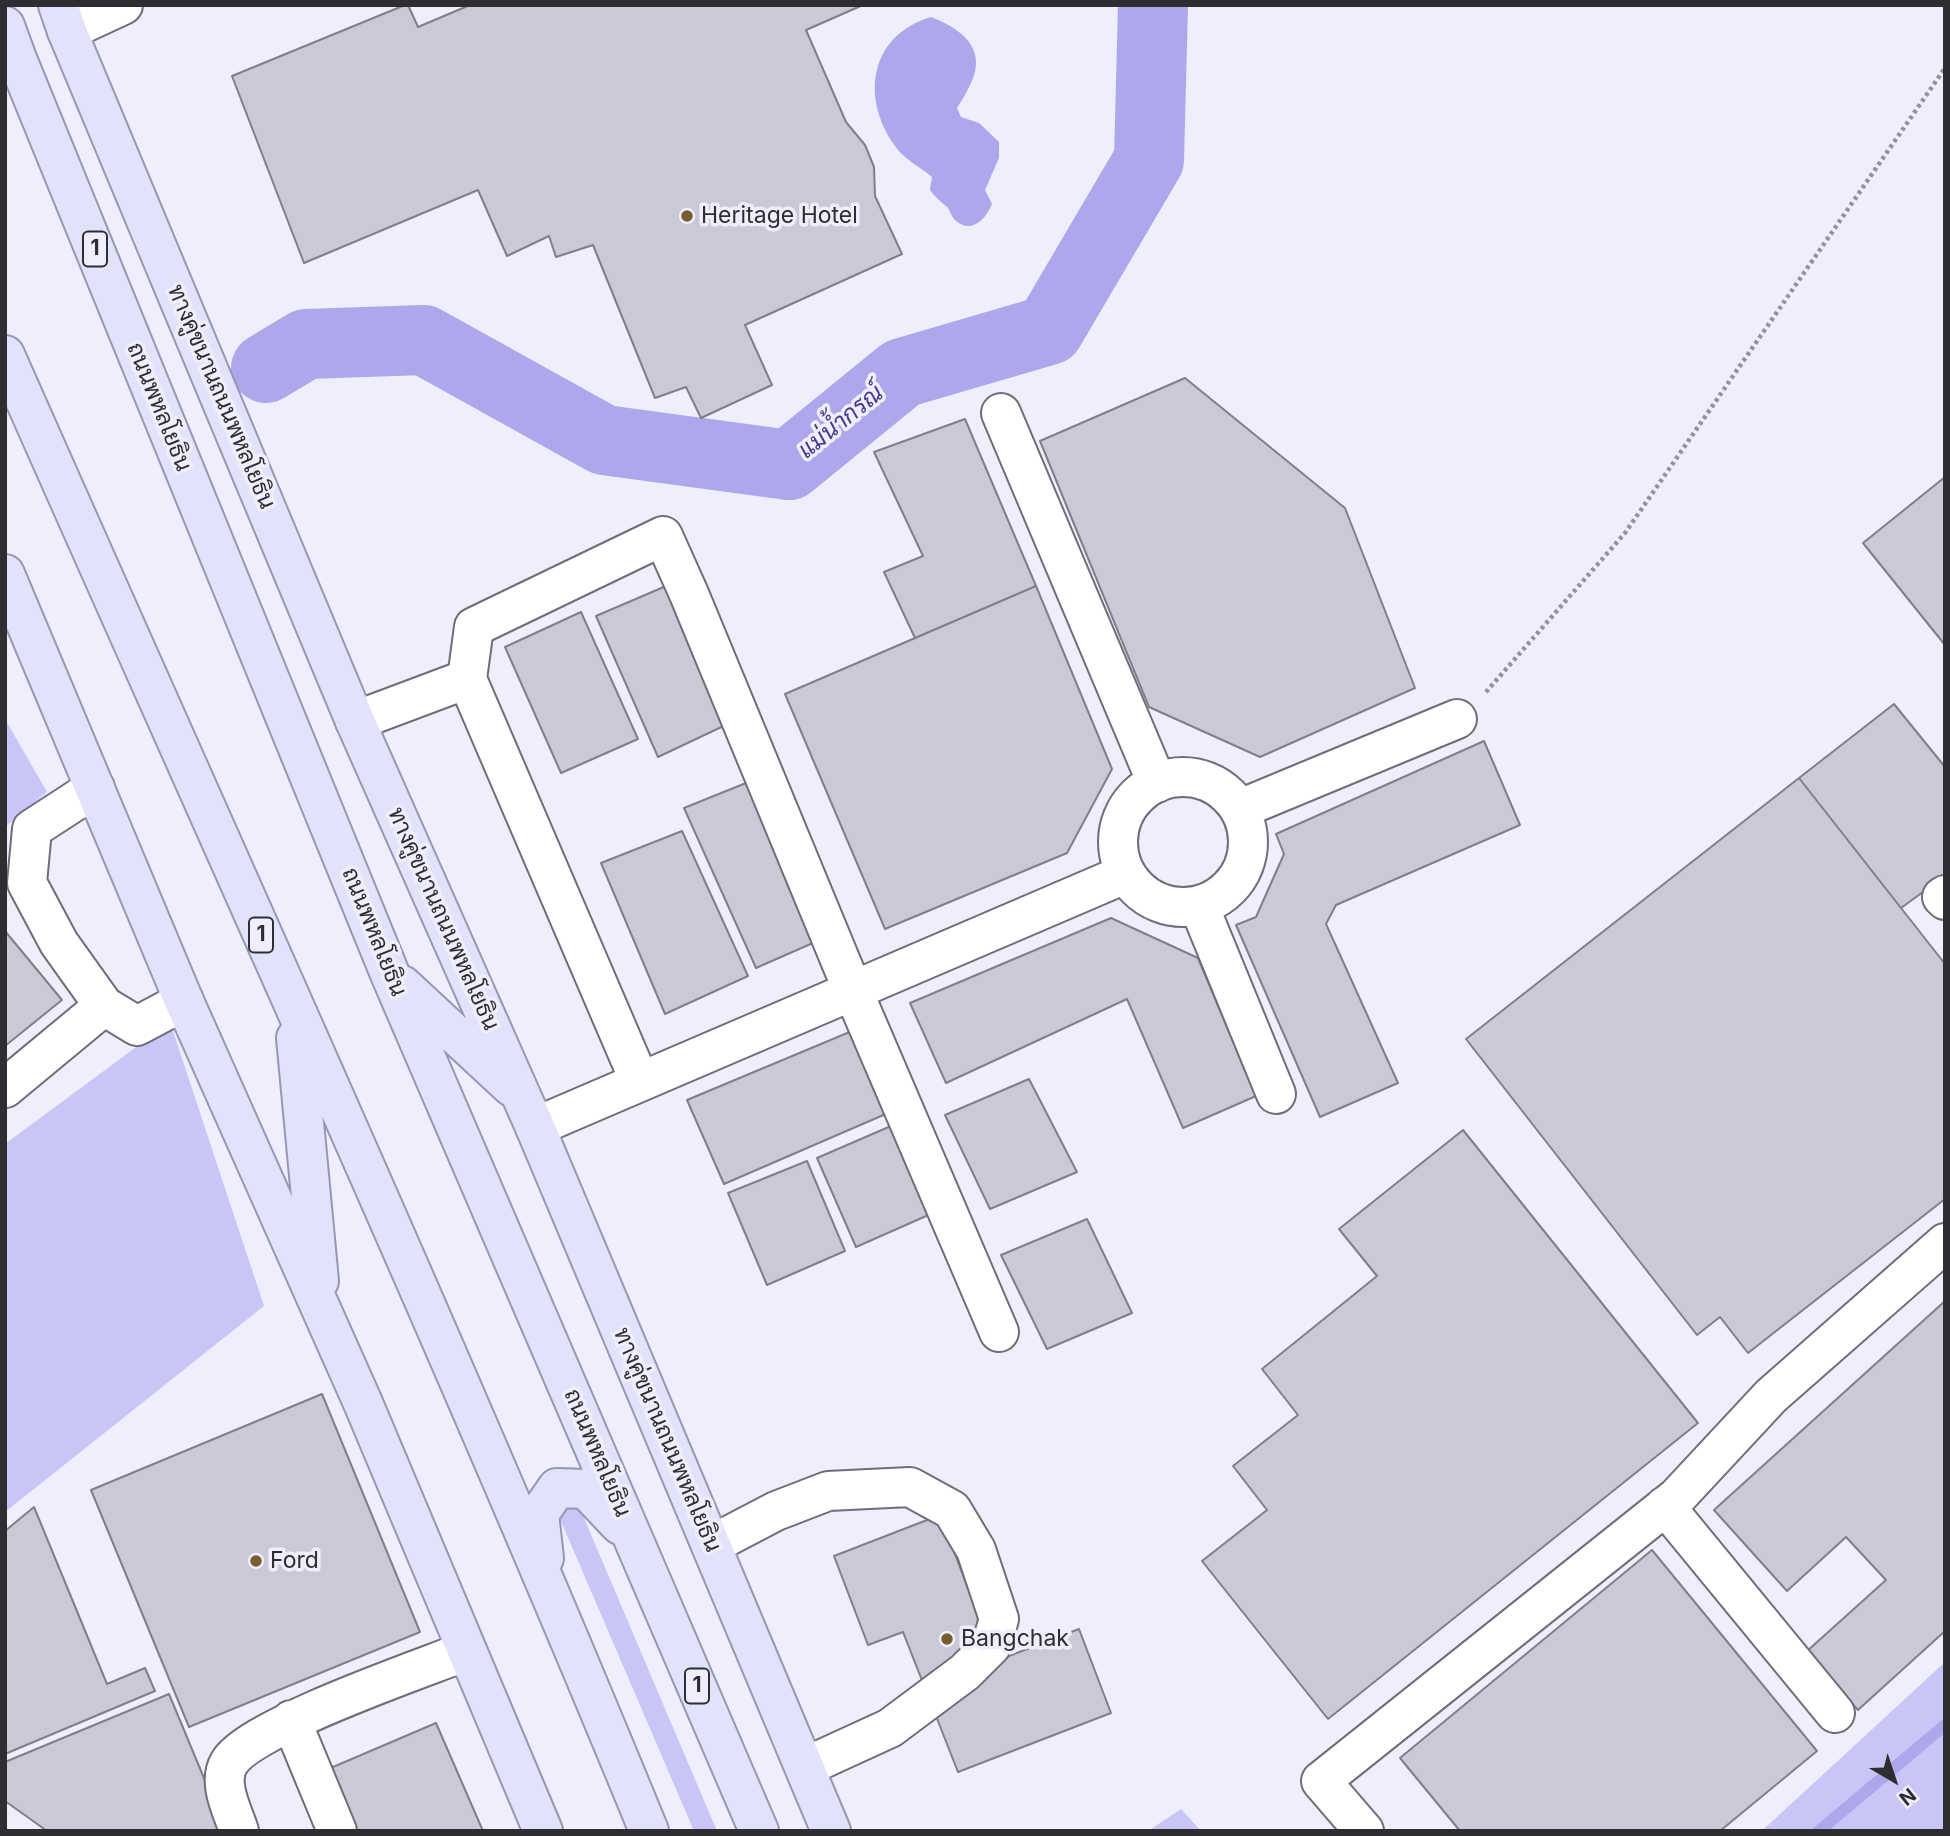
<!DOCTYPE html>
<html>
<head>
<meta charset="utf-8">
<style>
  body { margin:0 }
  #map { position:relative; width:1950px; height:1836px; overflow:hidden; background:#efeefc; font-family:Inter,sans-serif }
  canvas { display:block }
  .frame { position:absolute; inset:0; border:7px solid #2d2d32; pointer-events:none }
  .north { position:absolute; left:1859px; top:1745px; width:70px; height:70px; -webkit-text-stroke:5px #efeefc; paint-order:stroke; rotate:141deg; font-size:19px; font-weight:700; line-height:28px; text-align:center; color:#2d2d32 }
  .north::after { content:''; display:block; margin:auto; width:24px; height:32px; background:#2d2d32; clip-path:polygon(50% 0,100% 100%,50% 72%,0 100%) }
</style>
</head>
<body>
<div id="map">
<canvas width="1950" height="1836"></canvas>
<div class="frame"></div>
<div class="north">N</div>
</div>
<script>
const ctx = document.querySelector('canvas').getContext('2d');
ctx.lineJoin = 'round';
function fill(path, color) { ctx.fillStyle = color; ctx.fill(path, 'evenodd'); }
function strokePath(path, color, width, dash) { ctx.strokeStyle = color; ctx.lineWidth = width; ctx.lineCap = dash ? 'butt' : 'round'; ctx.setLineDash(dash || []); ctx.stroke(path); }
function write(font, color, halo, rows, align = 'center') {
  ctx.font = font + ' Inter,Sarabun,sans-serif'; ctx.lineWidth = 7; ctx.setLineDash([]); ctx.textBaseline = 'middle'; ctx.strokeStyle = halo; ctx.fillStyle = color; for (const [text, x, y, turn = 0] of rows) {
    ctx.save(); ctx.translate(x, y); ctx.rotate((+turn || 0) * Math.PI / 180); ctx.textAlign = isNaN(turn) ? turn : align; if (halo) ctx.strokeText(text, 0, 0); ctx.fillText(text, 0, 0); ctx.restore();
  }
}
fill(new Path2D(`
  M 5,719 L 47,792 L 5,827 Z
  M 170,1022 L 264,1306 L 5,1512 L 5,1144 Z
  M 567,1503 L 581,1511 L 717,1831 L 694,1831 L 557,1512 Z
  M 1945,1662 L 1945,1831 L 1761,1831 L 1765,1828 Z
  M 1181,1809 L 1201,1831 L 1148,1831 Z`), '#c9c6f7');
fill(new Path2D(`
  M 931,17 C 960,28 988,48 971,83 C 967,92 962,100 957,108 L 961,117 L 979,123 L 999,142 L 999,158 L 985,190 L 992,204 C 986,219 971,235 955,220 C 951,216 950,210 946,206 C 940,201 935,197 930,190 L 932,177 C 919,166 905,160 895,146 C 860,97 870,35 931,17 Z`), '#ada7ec');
strokePath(new Path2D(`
  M 1819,1831 L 1945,1725`), '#ada7ec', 12);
strokePath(new Path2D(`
  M 266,368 L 306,344 L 424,340 L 604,440 L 789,465 L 902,373 L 1049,330 L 1149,160 L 1153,5`), '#ada7ec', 70);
const building = new Path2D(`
  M 405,5 L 408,5 L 418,27 L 470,5 L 863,5 L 806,30 L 846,122 L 865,145 L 874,167 L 875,196 L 902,254 L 745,325 L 772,385 L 701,418 L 686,387 L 655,398 L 593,245 L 556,257 L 549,236 L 507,256 L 478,190 L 304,263 L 232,76 Z
  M 1185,378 L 1345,508 L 1415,688 L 1260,757 L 1149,707 L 1040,441 Z
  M 965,419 L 1036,586 L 915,638 L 884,572 L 923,556 L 874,452 Z
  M 1945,477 L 1945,645 L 1863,543 Z
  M 673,583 L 732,722 L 658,757 L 596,616 Z
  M 1036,586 L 1112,769 L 1067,853 L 885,929 L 785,694 Z
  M 581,612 L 638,739 L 561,773 L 505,647 Z
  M 1894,704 L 1945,767 L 1945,876 L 1901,908 L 1799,778 Z
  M 1484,741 L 1520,825 L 1336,905 L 1326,924 L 1398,1083 L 1320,1117 L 1236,925 L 1256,917 L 1284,854 L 1276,834 Z
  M 1799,778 L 1945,964 L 1945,1199 L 1748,1353 L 1720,1317 L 1697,1335 L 1466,1039 Z
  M 756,779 L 822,939 L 756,968 L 684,808 Z
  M 682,831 L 748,976 L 665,1014 L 601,863 Z
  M 1111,918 L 1198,958 L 1256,1096 L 1183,1128 L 1127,999 L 946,1083 L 910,1003 Z
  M 5,931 L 62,1000 L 5,1046 Z
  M 852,1031 L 888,1113 L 724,1184 L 687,1100 Z
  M 1029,1079 L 1077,1172 L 990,1209 L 945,1115 Z
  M 891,1126 L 933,1213 L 856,1247 L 817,1158 Z
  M 1463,1130 L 1698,1423 L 1328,1719 L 1202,1561 L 1267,1510 L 1233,1466 L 1298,1415 L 1262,1369 L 1377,1276 L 1339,1229 Z
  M 807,1161 L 845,1251 L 767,1285 L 728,1193 Z
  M 1087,1219 L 1132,1313 L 1047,1349 L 1001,1255 Z
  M 1945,1301 L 1945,1631 L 1858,1710 L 1806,1652 L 1886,1580 L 1846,1537 L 1787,1591 L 1714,1510 Z
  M 322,1394 L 420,1632 L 189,1727 L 91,1490 Z
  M 34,1507 L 107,1684 L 145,1668 L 155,1691 L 5,1754 L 5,1531 Z
  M 940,1515 L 996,1661 L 1079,1629 L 1111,1713 L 958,1772 L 903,1632 L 868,1645 L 834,1556 Z
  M 1652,1550 L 1817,1751 L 1720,1831 L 1460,1831 L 1400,1758 Z
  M 169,1694 L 226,1831 L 47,1831 L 5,1801 L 5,1762 Z
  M 436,1723 L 483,1831 L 352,1831 L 326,1770 Z`);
fill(building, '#cac9d7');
strokePath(building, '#7f7f8b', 2);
const minor = new Path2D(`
  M 67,31 L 123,5
  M 1001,413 L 1157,783
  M 355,721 L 467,679
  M1118 842a65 65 0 1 1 130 0a65 65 0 1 1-130 0Z
  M 95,788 L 32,829 L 27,883 L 59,943 L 104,1006 L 137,1026 L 184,1001
  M 1240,809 L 1457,719
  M 1945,895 L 1942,897 L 1945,900
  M 1199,906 L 1276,1094
  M 640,1082 L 467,679 L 474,627 L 663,536 L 689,594 L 853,991 L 999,1332
  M 5,1088 L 104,1006
  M 535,1127 L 1125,874
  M 1665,1506 L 1835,1713
  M 711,1545 L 776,1511 L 828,1491 L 910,1487 L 952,1510 L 976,1550 L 999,1619 L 991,1646 L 965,1672 L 890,1728 L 805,1767
  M 291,1720 L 337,1831
  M 239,1831 C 233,1812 217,1783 229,1763 C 250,1727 421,1669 466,1651
  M 1364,1831 L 1321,1781 L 1677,1497 L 1771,1396 L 1945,1243`);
const major = new Path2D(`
  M 58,5 L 67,31 L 355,721 L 535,1127 L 831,1831
  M 5,26 L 17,59 L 390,974 L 759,1831
  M 5,355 C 222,846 445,1334 649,1831
  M 5,574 L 184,1001 L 363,1403 L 543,1831
  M 402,985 L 512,1087
  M 296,1038 L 319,1281
  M 544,1558 L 539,1514 L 557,1488 L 586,1489 L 620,1525`);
strokePath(minor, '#6e6e7a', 42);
strokePath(major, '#9896b3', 42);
strokePath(new Path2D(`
  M 1486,692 L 1625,533 L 1945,68`), '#93929c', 4.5, [3.5, 3.5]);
strokePath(minor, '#fff', 38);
strokePath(major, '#e3e2fb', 38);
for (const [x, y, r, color] of [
  [687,216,7,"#795d30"],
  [256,1561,7,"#795d30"],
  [947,1639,7,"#795d30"]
]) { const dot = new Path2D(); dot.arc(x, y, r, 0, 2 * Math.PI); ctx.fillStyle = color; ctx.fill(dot); strokePath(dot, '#efeefc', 2.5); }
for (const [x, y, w] of [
  [95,249,24],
  [261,935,24],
  [697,1686,24]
]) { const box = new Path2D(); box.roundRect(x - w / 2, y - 17.5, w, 35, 5); ctx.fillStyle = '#efeefc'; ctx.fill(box); strokePath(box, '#2d2d32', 2); }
write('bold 21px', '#2d2d32', null, [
  ["1",95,249],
  ["1",261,935],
  ["1",697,1686]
]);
write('23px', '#2d2d32', '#efeefc', [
  ["Heritage Hotel",701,216],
  ["Ford",270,1561],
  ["Bangchak",961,1639]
], 'left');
write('23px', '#2d2d32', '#efeefc', [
  ["ทางคู่ขนานถนนพหลโยธิน",221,397,67],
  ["ถนนพหลโยธิน",159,407,68],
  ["ทางคู่ขนานถนนพหลโยธิน",443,919,66],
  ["ถนนพหลโยธิน",374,932,68],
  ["ทางคู่ขนานถนนพหลโยธิน",667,1440,67],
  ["ถนนพหลโยธิน",597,1453,67]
]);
write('italic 24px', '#483989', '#efeefc', [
  ["แม่น้ำกรณ์",841,422,-39]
]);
</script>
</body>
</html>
